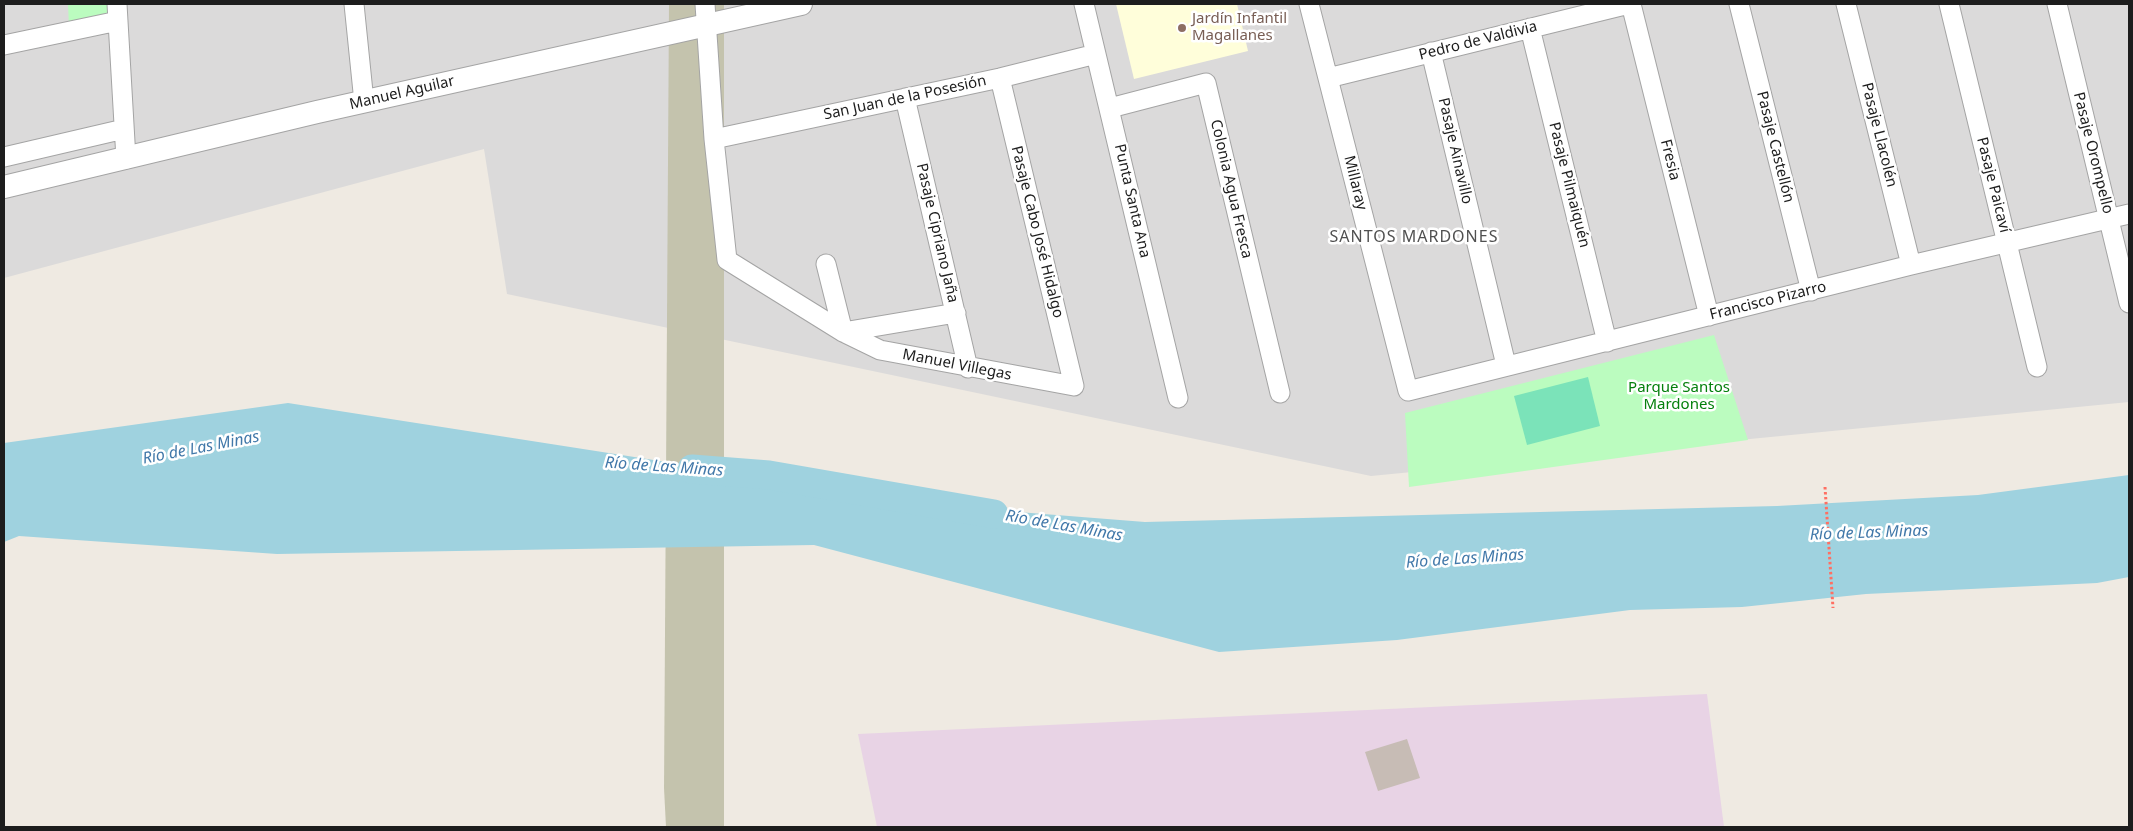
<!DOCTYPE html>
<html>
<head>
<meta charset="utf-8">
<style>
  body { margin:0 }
  #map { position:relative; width:2133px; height:831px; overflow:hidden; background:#efeae2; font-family:"Noto Sans",sans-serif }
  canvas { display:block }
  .frame { position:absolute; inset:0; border:5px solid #1d1d1d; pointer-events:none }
</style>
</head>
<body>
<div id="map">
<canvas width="2133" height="831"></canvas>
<div class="frame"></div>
</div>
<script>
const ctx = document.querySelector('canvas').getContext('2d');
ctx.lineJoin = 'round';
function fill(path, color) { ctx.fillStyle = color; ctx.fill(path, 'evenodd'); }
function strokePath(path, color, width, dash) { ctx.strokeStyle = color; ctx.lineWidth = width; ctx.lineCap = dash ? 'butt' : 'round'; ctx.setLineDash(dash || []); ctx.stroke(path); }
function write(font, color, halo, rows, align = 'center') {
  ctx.font = font + ' "Noto Sans",sans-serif'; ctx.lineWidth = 5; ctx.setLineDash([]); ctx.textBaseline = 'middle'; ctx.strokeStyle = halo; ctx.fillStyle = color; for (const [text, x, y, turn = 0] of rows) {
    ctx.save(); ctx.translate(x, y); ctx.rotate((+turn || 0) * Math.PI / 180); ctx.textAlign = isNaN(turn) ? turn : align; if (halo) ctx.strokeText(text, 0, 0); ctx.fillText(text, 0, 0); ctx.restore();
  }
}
fill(new Path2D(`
  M 4,4 L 2129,4 L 2129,402 L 1371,476 L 507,294 L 484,149 L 4,278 Z`), '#dbdada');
fill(new Path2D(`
  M 1707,694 L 1724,827 L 877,827 L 858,734 Z`), '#e8d3e5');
fill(new Path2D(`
  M 1116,4 L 1237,4 L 1248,51 L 1134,79 Z`), '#fffeda');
fill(new Path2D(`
  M 669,4 L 724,4 L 724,827 L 666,827 L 664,788 Z`), '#c4c3ad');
fill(new Path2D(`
  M 68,4 L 113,4 L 113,17 L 69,27 Z
  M 1714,335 L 1748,440 L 1409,487 L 1405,413 Z`), '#bbfcbf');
fill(new Path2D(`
  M 1588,377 L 1600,426 L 1527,445 L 1514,396 Z`), '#7be3b9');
fill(new Path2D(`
  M 288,403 L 955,507 L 1145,522 L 1777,506 L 1978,495 L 2129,475 L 2129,577 L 2097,583 L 1866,594 L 1742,607 L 1630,610 L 1397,640 L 1219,652 L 814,545 L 277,554 L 19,536 L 4,542 L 4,443 Z`), '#9fd2df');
strokePath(new Path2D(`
  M 692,469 L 769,475 L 994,514`), '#9fd2df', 29);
fill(new Path2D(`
  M 1407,739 L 1420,778 L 1378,791 L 1365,752 Z`), '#c7bcb5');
const minor = new Path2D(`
  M 117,4 L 126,159
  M 354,4 L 364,102
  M 705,4 L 714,139 L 727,260 L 843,332 L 880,350 L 1074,386 L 1000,78
  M 1084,4 L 1178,398
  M 1309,4 L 1408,391 L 1911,265 L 2129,214
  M 1631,4 L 1709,316
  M 1739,4 L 1811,291
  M 1846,4 L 1911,265
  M 1949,4 L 2037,367
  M 2057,4 L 2129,303
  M 1530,28 L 1607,342
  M 4,45 L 118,21
  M 1431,52 L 1506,365
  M 1328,78 L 1629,4
  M 905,98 L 968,368
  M 1110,108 L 1206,83 L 1280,393
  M 714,139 L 1000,78 L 1096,54
  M 4,157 L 124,129
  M 826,264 L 843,332 L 956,313`);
const tertiary = new Path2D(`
  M 4,187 L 317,112 L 801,4`);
strokePath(minor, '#a4a4a4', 21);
strokePath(tertiary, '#a4a4a4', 24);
strokePath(new Path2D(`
  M 1825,487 L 1833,608`), '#ff6f62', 3, [2.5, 2.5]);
strokePath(minor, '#fff', 19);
strokePath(tertiary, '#fff', 22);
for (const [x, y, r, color] of [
  [1182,28,5,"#8d6e63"]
]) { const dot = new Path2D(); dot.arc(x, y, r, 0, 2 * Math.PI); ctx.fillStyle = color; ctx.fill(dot); strokePath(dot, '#fff', 2); }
write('15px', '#785e54', '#fff', [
  ["Jardín Infantil",1192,19],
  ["Magallanes",1192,36]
], 'left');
write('15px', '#1d1d1d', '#fff', [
  ["Pedro de Valdivia",1478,41,-14],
  ["Manuel Aguilar",402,93,-13],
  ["San Juan de la Posesión",905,98,-12],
  ["Pasaje Llacolén",1879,135,76],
  ["Pasaje Castellón",1775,147,76],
  ["Pasaje Ainavillo",1455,151,77],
  ["Pasaje Orompello",2093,153,76],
  ["Fresia",1670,160,76],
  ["Millaray",1355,183,76],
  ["Pasaje Pilmaiquén",1569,185,76],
  ["Pasaje Paicaví",1993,185,76],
  ["Colonia Agua Fresca",1231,189,77],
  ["Punta Santa Ana",1132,201,77],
  ["Pasaje Cabo José Hidalgo",1037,232,76],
  ["Pasaje Cipriano Jaña",937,233,77],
  ["Francisco Pizarro",1768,301,-14],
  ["Manuel Villegas",957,365,11]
]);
write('15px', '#05800d', '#fff', [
  ["Parque Santos",1679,388],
  ["Mardones",1679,405]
]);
ctx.letterSpacing = '1px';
write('16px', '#505050', '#fff', [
  ["SANTOS MARDONES",1414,237]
]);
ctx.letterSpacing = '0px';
write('italic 16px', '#4178a9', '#fff', [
  ["Río de Las Minas",201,448,-11],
  ["Río de Las Minas",664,467,4],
  ["Río de Las Minas",1064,526,10],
  ["Río de Las Minas",1869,533,-2],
  ["Río de Las Minas",1465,559,-4]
]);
</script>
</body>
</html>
